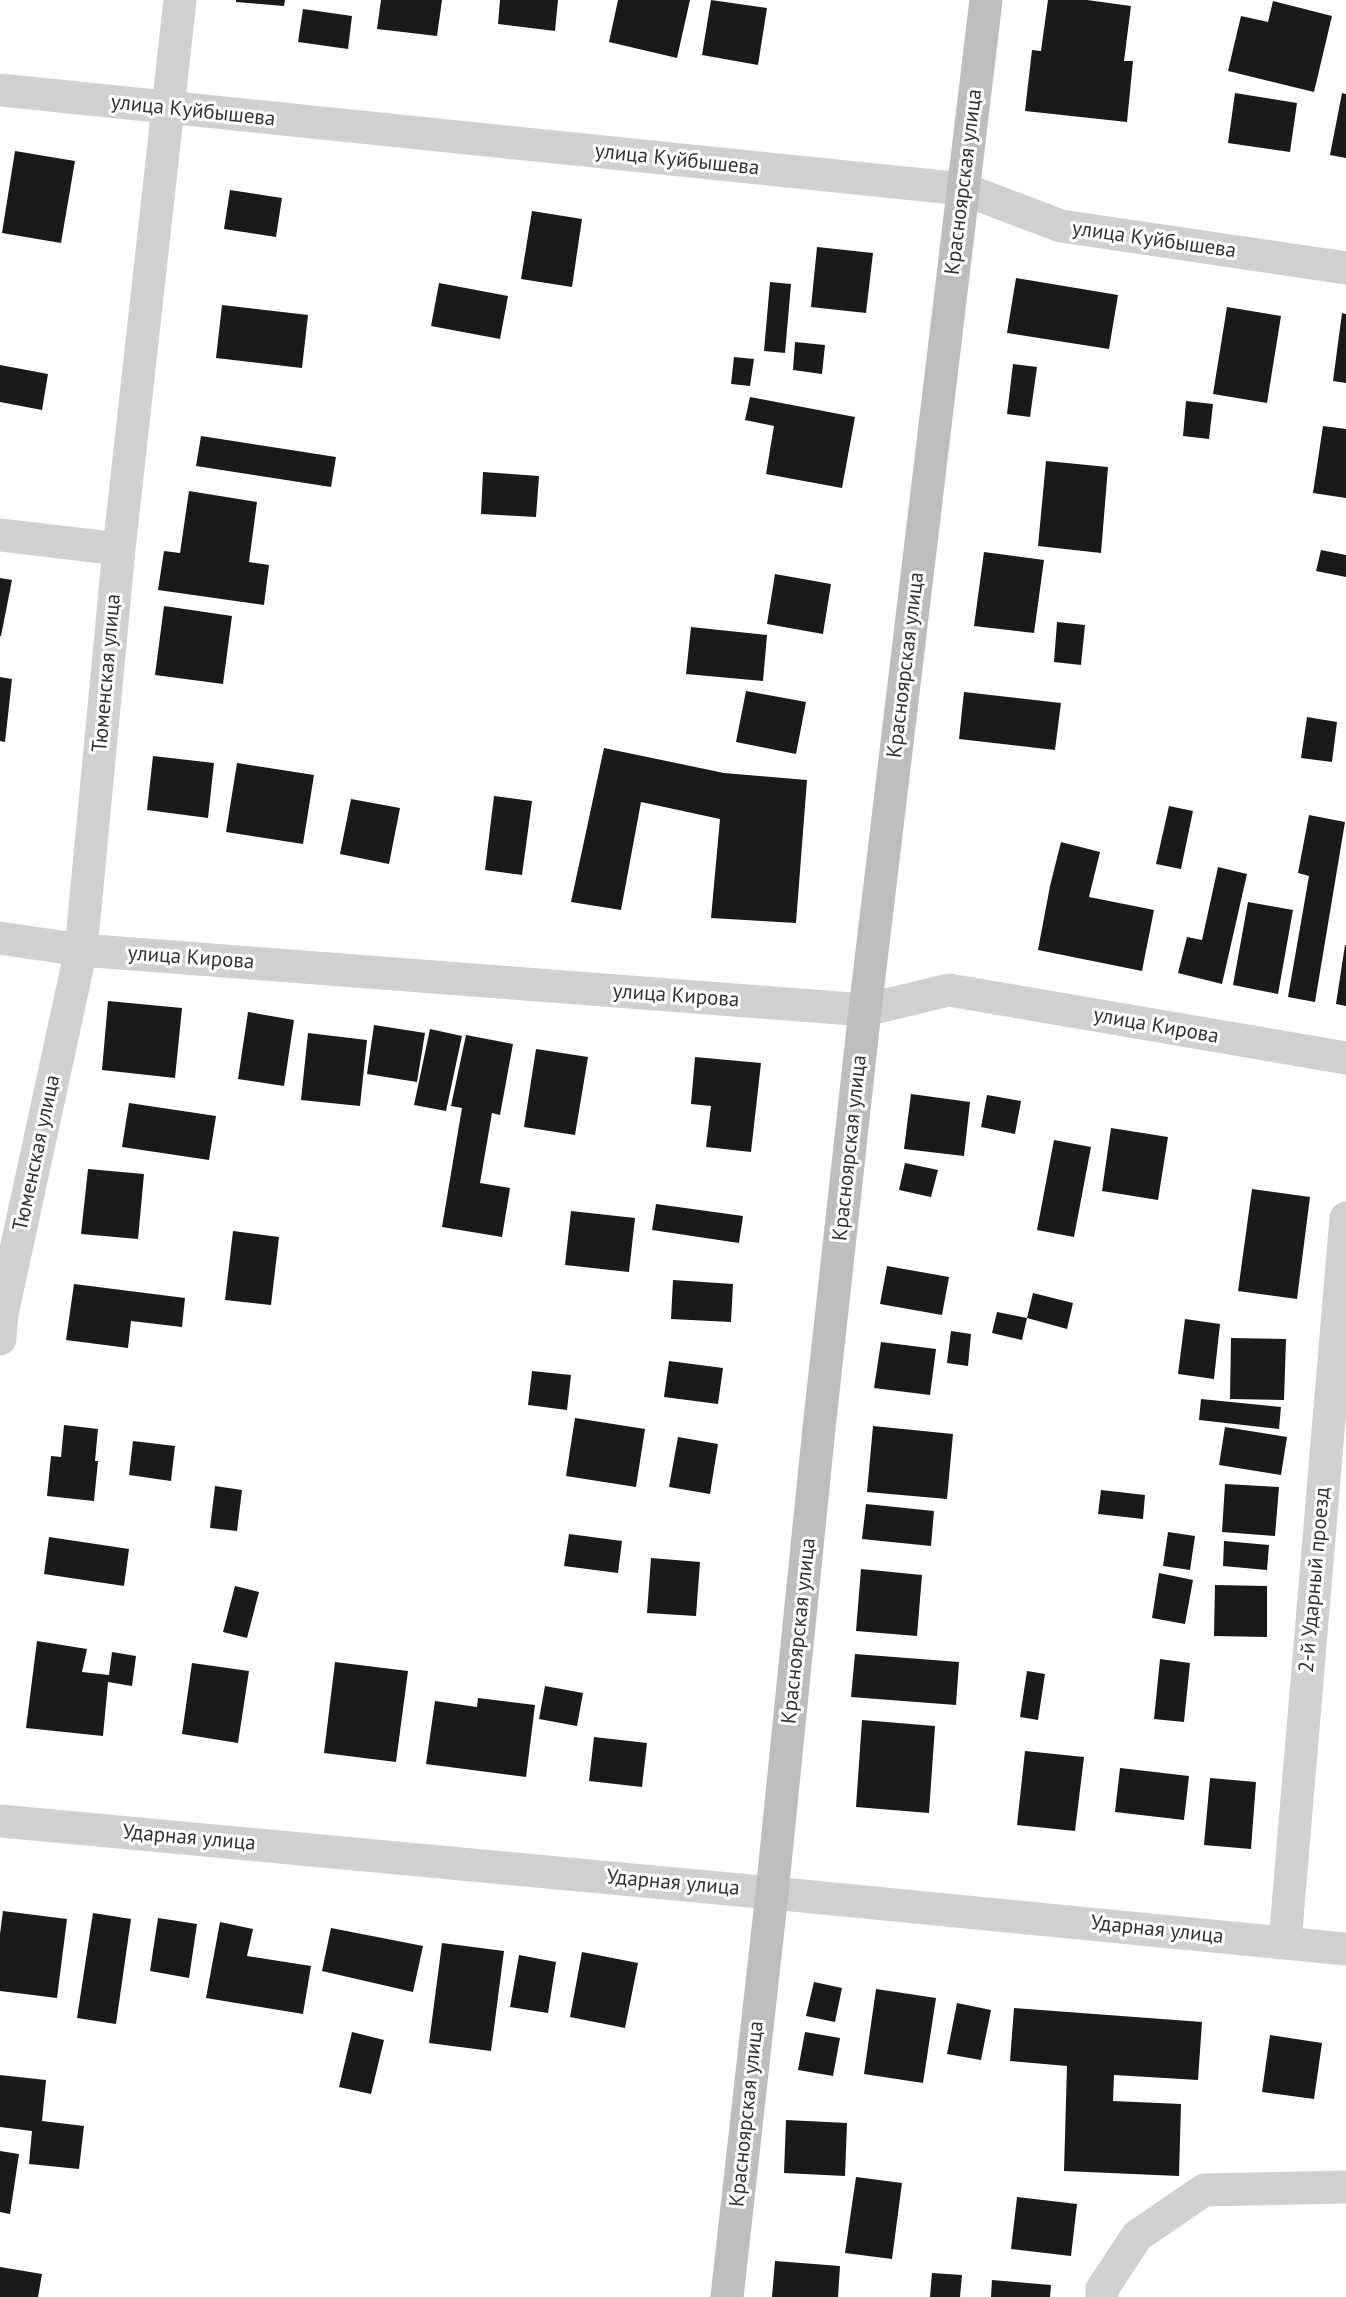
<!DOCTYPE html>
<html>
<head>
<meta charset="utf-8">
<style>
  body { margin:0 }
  canvas { display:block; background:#fff }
</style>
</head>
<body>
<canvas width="1346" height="2297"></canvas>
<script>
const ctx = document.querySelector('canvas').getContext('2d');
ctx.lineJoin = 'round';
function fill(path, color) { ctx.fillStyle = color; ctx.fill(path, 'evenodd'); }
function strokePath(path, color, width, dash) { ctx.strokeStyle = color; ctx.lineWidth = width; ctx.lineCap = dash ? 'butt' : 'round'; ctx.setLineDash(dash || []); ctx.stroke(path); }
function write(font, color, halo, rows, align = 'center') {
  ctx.font = font + ' "PT Sans",sans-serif'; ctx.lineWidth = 6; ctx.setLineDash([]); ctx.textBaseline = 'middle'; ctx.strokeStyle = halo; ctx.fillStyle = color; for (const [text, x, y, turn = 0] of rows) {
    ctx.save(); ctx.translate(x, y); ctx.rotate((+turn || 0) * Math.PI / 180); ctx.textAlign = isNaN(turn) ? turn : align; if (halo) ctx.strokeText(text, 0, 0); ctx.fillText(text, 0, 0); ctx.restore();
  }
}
fill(new Path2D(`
  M 236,0 L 285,0 L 284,6 L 236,2 Z
  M 381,0 L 442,0 L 437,36 L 377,29 Z
  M 500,0 L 558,0 L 555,31 L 498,24 Z
  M 618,0 L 690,0 L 677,58 L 609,42 Z
  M 711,0 L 767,8 L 758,65 L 702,55 Z
  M 1048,0 L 1087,0 L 1131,6 L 1124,61 L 1133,61 L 1127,122 L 1025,111 L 1032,50 L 1041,51 Z
  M 1273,1 L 1332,16 L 1314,92 L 1228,71 L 1241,16 L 1268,22 Z
  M 303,9 L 352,16 L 348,49 L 298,42 Z
  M 1235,93 L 1297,103 L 1290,152 L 1228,143 Z
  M 1342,93 L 1346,94 L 1346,158 L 1330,155 Z
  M 15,151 L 75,161 L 61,243 L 2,233 Z
  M 230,190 L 282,198 L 276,237 L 224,229 Z
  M 532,211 L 582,219 L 572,287 L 521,279 Z
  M 817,247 L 873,253 L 866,313 L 811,307 Z
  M 1016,278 L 1118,295 L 1109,349 L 1007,333 Z
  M 770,282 L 791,284 L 785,353 L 764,351 Z
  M 439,283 L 508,296 L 500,339 L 431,326 Z
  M 222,305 L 308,315 L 302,368 L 216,358 Z
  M 1227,307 L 1281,316 L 1267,403 L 1213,394 Z
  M 1342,313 L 1346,314 L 1346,383 L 1333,381 Z
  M 795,342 L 825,345 L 822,374 L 793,370 Z
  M 734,357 L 754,359 L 750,386 L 731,384 Z
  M 1013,364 L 1037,367 L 1030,417 L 1007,414 Z
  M 0,365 L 48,374 L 42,410 L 0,402 Z
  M 750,397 L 855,417 L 842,488 L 766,474 L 774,426 L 745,420 Z
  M 1186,401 L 1213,404 L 1209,439 L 1183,436 Z
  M 1323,426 L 1346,429 L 1346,498 L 1313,493 Z
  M 201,436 L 336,457 L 331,487 L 196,466 Z
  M 1046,461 L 1108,467 L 1101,553 L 1038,546 Z
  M 483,472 L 539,476 L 536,517 L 481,514 Z
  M 189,491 L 257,502 L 249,562 L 269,565 L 264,605 L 158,590 L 164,551 L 180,553 Z
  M 1321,550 L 1346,555 L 1346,577 L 1316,571 Z
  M 984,552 L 1044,560 L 1034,633 L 974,626 Z
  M 775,574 L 831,584 L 823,634 L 767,624 Z
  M 0,578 L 12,580 L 1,636 L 0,636 Z
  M 164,606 L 232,616 L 223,684 L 155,675 Z
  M 1057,622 L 1085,625 L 1081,665 L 1054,662 Z
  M 691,627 L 767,635 L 763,681 L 686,674 Z
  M 0,677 L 12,679 L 5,742 L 0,741 Z
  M 746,691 L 806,702 L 796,754 L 736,742 Z
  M 964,692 L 1061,703 L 1055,750 L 959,739 Z
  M 1307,717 L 1337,722 L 1332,762 L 1301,758 Z
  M 604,748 L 724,773 L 807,780 L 796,923 L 711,918 L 720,819 L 641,802 L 621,910 L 571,902 Z
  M 153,756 L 214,763 L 208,818 L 147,810 Z
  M 237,763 L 314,775 L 303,844 L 226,832 Z
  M 494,796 L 532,801 L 522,875 L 485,870 Z
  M 351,799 L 400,808 L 389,864 L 340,854 Z
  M 1169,806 L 1193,811 L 1181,869 L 1156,864 Z
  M 1309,815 L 1345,822 L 1315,1002 L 1288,997 L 1309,876 L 1298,873 Z
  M 1061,842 L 1100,852 L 1089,897 L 1154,910 L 1142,971 L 1038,950 L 1050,886 Z
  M 1218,867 L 1247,874 L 1222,984 L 1178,973 L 1187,937 L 1202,940 Z
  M 1248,902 L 1293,910 L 1278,994 L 1233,985 Z
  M 1345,945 L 1346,945 L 1346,1006 L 1336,1004 Z
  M 108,1001 L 182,1008 L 175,1078 L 102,1070 Z
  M 248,1012 L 294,1020 L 284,1086 L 238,1079 Z
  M 374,1025 L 425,1033 L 417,1082 L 367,1074 Z
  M 430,1029 L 462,1036 L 446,1111 L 414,1105 Z
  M 308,1033 L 367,1040 L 360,1106 L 301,1100 Z
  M 466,1035 L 513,1044 L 500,1115 L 492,1113 L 480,1183 L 510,1188 L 502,1237 L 442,1227 L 462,1108 L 451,1106 Z
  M 536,1049 L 588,1057 L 575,1135 L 524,1127 Z
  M 695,1057 L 761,1063 L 751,1152 L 706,1147 L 711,1106 L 691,1104 Z
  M 911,1094 L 970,1102 L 964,1156 L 904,1149 Z
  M 987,1095 L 1021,1101 L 1015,1134 L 981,1127 Z
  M 129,1103 L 216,1116 L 209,1160 L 122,1147 Z
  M 1111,1128 L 1168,1137 L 1158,1200 L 1102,1191 Z
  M 1054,1140 L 1091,1147 L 1074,1237 L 1037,1230 Z
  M 905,1163 L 938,1170 L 931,1197 L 899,1190 Z
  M 88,1169 L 144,1174 L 138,1239 L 81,1234 Z
  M 1252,1189 L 1310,1197 L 1297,1299 L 1238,1291 Z
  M 656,1204 L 743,1216 L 739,1243 L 652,1230 Z
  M 571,1211 L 635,1218 L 629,1272 L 565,1265 Z
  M 233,1231 L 279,1237 L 271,1305 L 225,1300 Z
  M 887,1266 L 949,1277 L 942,1315 L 880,1304 Z
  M 673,1280 L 733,1284 L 731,1322 L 671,1319 Z
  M 74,1284 L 185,1298 L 182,1327 L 131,1321 L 128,1348 L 66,1340 Z
  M 1033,1293 L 1073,1303 L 1067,1329 L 1027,1318 Z
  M 997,1312 L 1027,1318 L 1022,1340 L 992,1333 Z
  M 1185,1319 L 1220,1324 L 1214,1379 L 1178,1374 Z
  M 951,1331 L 971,1334 L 968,1366 L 947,1363 Z
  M 1231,1338 L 1286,1339 L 1284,1400 L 1230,1399 Z
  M 881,1342 L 936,1349 L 930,1395 L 874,1388 Z
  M 669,1361 L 723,1368 L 718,1404 L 664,1397 Z
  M 532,1371 L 571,1375 L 567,1410 L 528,1405 Z
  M 1201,1399 L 1281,1407 L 1279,1429 L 1199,1420 Z
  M 575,1418 L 645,1429 L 636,1487 L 566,1476 Z
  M 64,1425 L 98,1429 L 95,1461 L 98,1461 L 94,1501 L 47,1496 L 51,1456 L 61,1457 Z
  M 873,1426 L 953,1434 L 947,1499 L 867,1492 Z
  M 1225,1427 L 1287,1437 L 1281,1475 L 1219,1465 Z
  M 678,1437 L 718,1444 L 710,1494 L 669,1487 Z
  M 133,1441 L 175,1446 L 171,1481 L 129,1475 Z
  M 1225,1484 L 1279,1487 L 1275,1536 L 1222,1532 Z
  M 215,1486 L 242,1490 L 237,1531 L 210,1528 Z
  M 1101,1490 L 1145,1495 L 1143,1519 L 1098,1514 Z
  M 866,1504 L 934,1511 L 931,1546 L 862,1539 Z
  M 1168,1532 L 1195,1536 L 1190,1570 L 1163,1566 Z
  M 569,1534 L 622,1541 L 618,1573 L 564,1566 Z
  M 49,1537 L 129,1549 L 124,1586 L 44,1574 Z
  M 1224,1541 L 1269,1545 L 1267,1570 L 1223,1566 Z
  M 651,1558 L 700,1562 L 696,1616 L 647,1613 Z
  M 861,1569 L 922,1575 L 917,1636 L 856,1631 Z
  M 1159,1573 L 1193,1580 L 1185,1624 L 1152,1618 Z
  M 1215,1585 L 1267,1586 L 1267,1637 L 1214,1636 Z
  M 235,1586 L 259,1592 L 247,1638 L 223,1632 Z
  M 37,1641 L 87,1649 L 82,1672 L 109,1675 L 112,1652 L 136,1656 L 132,1686 L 108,1682 L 103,1736 L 26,1728 Z
  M 855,1654 L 959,1662 L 956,1705 L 851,1697 Z
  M 1160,1659 L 1190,1663 L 1184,1722 L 1154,1719 Z
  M 335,1662 L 408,1671 L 396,1762 L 324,1753 Z
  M 192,1663 L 249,1671 L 238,1743 L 182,1734 Z
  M 1027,1671 L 1045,1674 L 1038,1720 L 1020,1717 Z
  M 545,1686 L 583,1693 L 577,1726 L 539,1719 Z
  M 478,1698 L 535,1705 L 526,1777 L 426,1764 L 435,1701 L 477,1707 Z
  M 862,1720 L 935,1726 L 929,1813 L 856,1807 Z
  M 594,1737 L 647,1743 L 642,1787 L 589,1781 Z
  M 1025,1751 L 1084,1757 L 1075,1831 L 1017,1825 Z
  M 1120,1768 L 1189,1776 L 1184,1820 L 1115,1812 Z
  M 1210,1778 L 1256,1782 L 1251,1849 L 1204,1845 Z
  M 3,1911 L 67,1919 L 57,1998 L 0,1991 L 0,1934 Z
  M 93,1913 L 131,1919 L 116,2024 L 77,2018 Z
  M 158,1918 L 197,1924 L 189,1978 L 150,1971 Z
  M 220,1922 L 253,1929 L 247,1956 L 311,1966 L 303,2014 L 206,1998 Z
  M 331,1928 L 423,1946 L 413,1992 L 322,1971 Z
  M 442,1943 L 504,1951 L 491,2051 L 429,2043 Z
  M 582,1952 L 638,1963 L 625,2028 L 570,2017 Z
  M 519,1955 L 556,1962 L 548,2013 L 510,2007 Z
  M 814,1982 L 842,1988 L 835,2022 L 806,2016 Z
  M 876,1989 L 936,1998 L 923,2083 L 864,2074 Z
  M 957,2003 L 991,2010 L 981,2060 L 947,2054 Z
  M 1014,2008 L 1202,2022 L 1198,2080 L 1114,2075 L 1113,2101 L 1181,2104 L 1179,2176 L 1064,2171 L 1067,2066 L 1010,2061 Z
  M 352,2032 L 384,2040 L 371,2094 L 339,2087 Z
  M 805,2032 L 840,2038 L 833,2076 L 798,2070 Z
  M 1270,2035 L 1322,2043 L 1314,2099 L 1262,2092 Z
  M 0,2075 L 46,2080 L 42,2121 L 84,2126 L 79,2169 L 29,2164 L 32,2131 L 0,2127 Z
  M 786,2120 L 847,2123 L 845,2176 L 784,2173 Z
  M 0,2151 L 19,2154 L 10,2214 L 0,2212 Z
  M 856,2177 L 902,2183 L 892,2259 L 845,2253 Z
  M 1017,2197 L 1077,2204 L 1071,2256 L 1011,2249 Z
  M 775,2261 L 840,2266 L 838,2297 L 772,2297 Z
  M 0,2267 L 42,2274 L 38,2297 L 0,2297 Z
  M 932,2273 L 962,2275 L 960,2297 L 930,2297 Z
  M 992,2280 L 1051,2285 L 1050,2297 L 991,2297 Z`), '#1a1a1a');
strokePath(new Path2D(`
  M 0,90 L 963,189 L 1061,226 L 1346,268
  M 0,535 L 119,549
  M 0,938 L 81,950 L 865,1010 L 949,990 L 1346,1058
  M 0,1339 L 2,1314 L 81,950 L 119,549 L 180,0
  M 0,1821 L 772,1893 L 1346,1949
  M 1285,1942 L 1346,1218
  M 1102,2297 L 1102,2289 L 1137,2236 L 1204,2190 L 1346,2187`), '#d0d0d0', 33);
strokePath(new Path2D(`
  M 727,2297 L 772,1893 L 819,1428 L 865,1010 L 986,0`), '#bdbdbd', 33);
write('21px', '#333', '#fff', [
  ["улица Куйбышева",193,111,6],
  ["улица Куйбышева",677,160,6],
  ["Красноярская улица",964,182,-83],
  ["улица Куйбышева",1154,240,8],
  ["Красноярская улица",906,665,-83],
  ["Тюменская улица",107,673,-85],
  ["улица Кирова",191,958,4],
  ["улица Кирова",676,996,4],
  ["улица Кирова",1156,1026,10],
  ["Красноярская улица",850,1148,-84],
  ["Тюменская улица",37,1153,-78],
  ["2-й Ударный проезд",1315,1580,-85],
  ["Красноярская улица",799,1631,-84],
  ["Ударная улица",189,1838,5],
  ["Ударная улица",673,1883,5],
  ["Ударная улица",1157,1930,6],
  ["Красноярская улица",747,2114,-84]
]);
</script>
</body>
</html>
